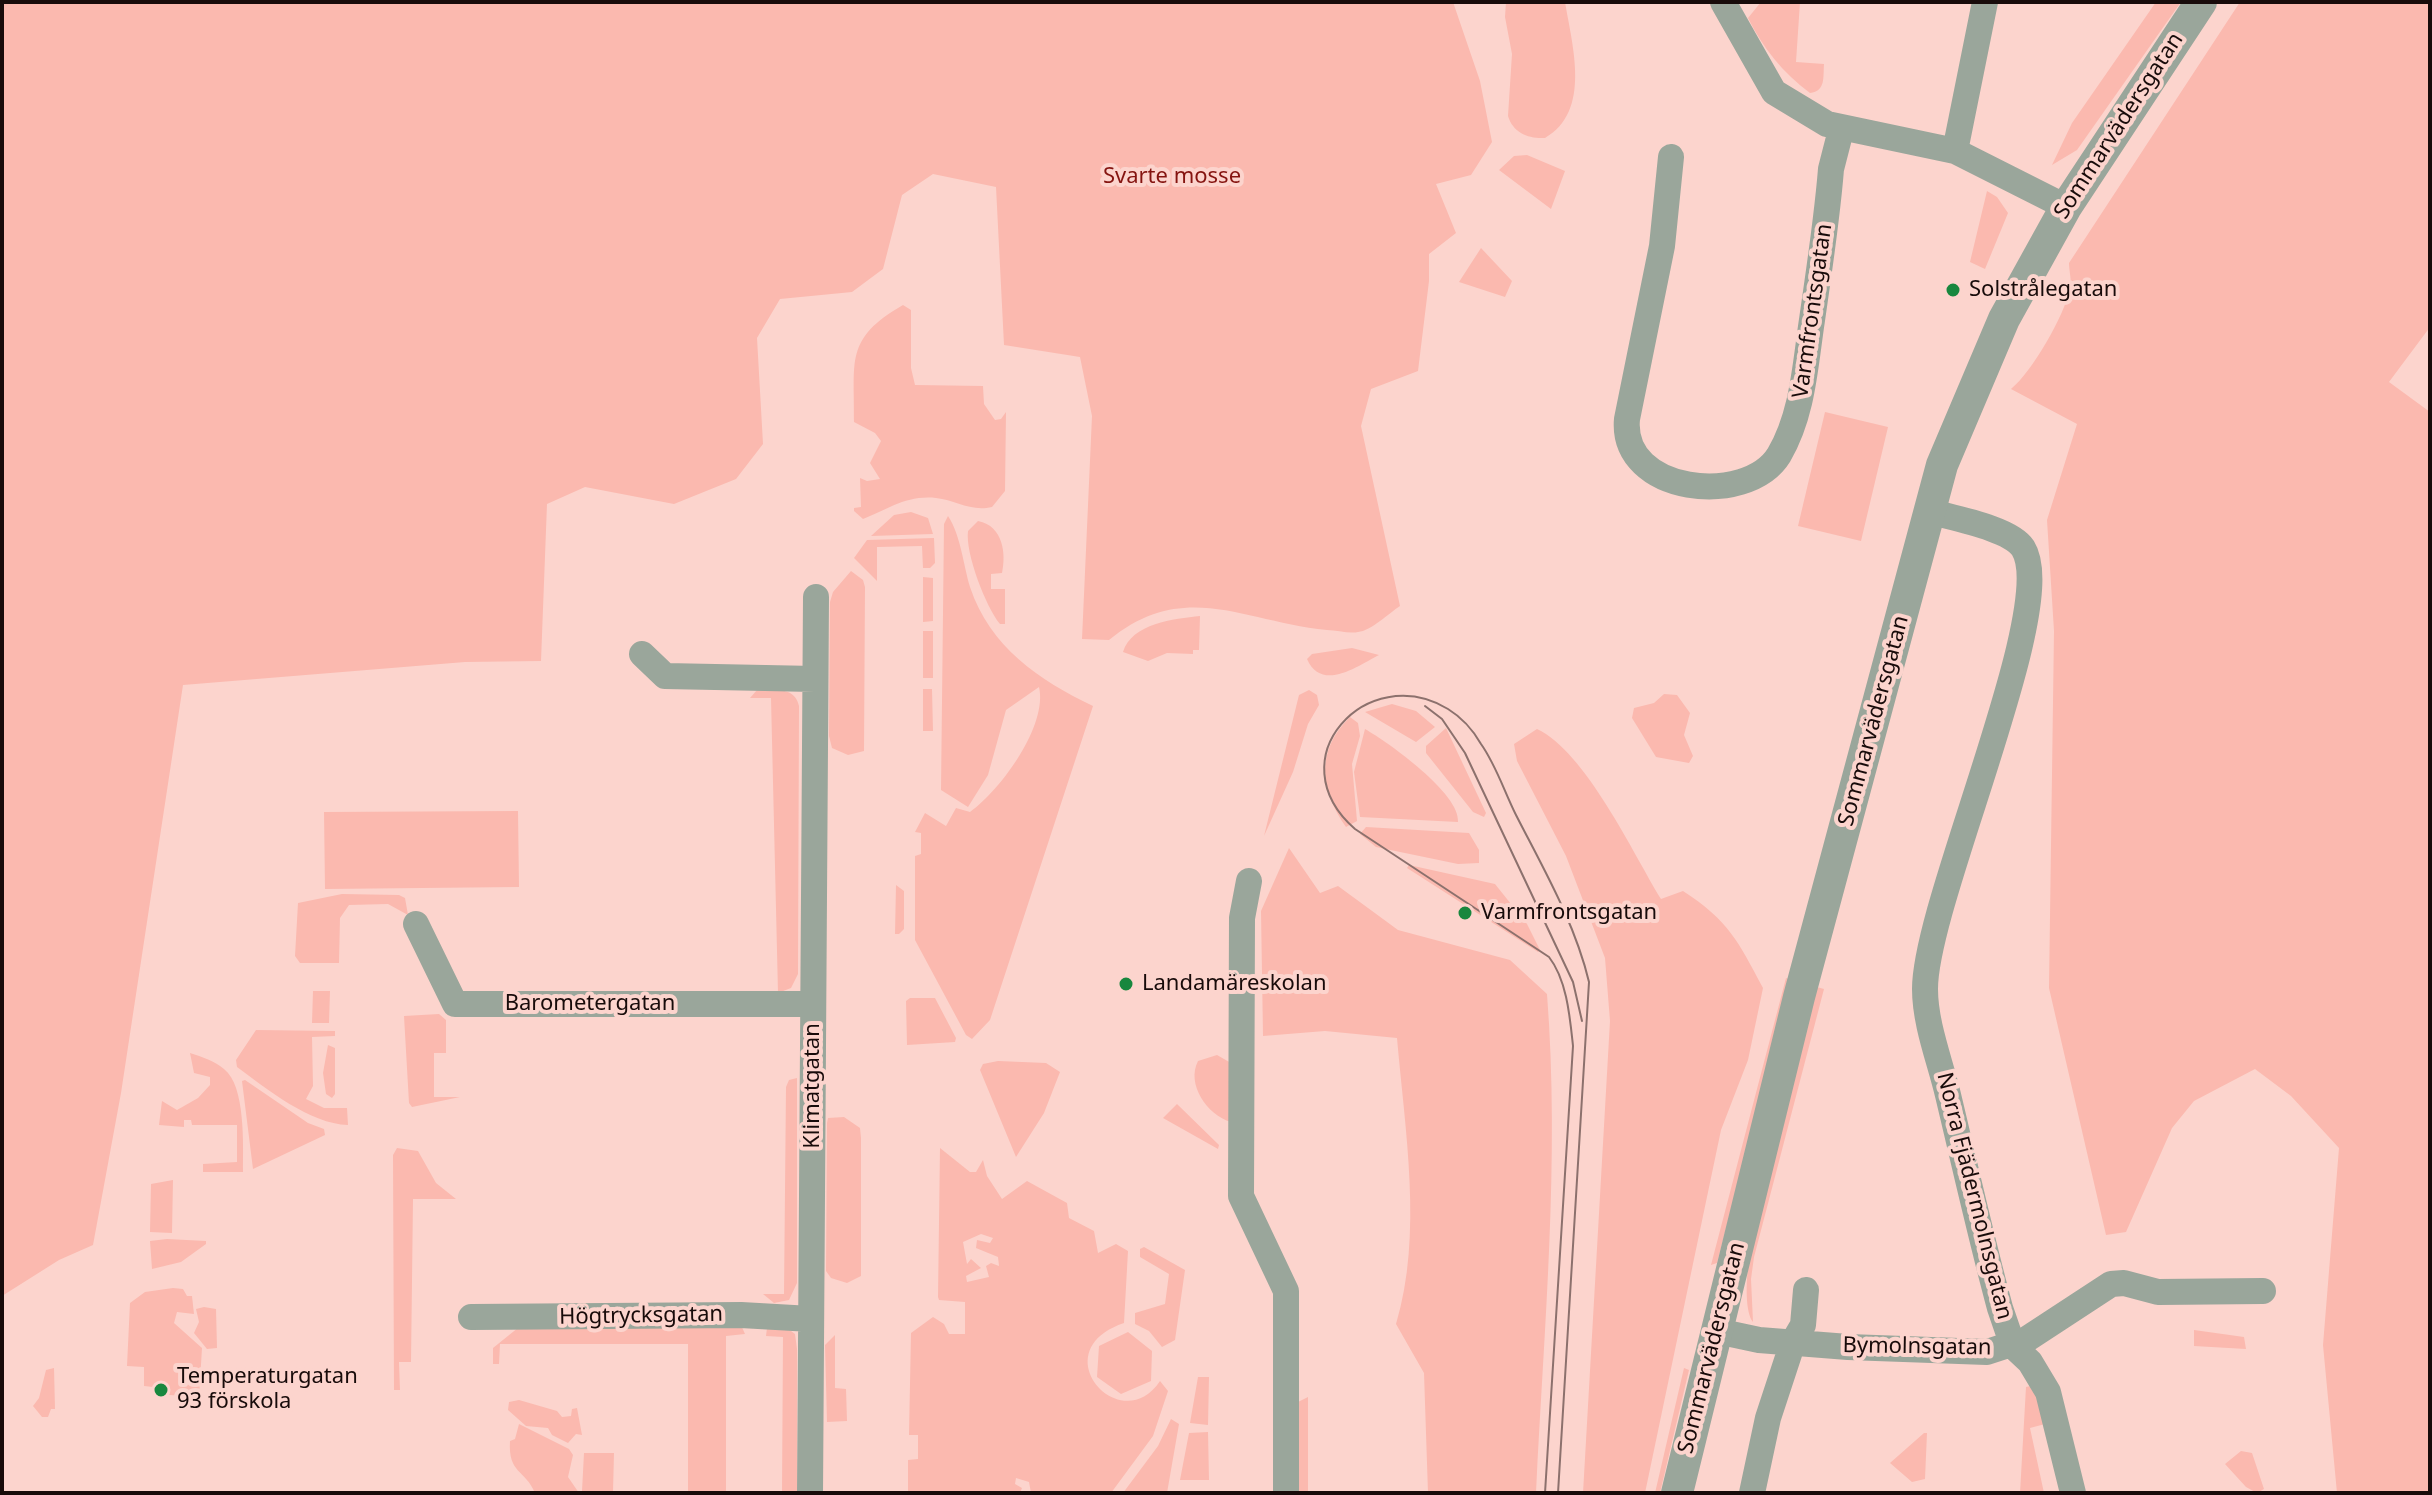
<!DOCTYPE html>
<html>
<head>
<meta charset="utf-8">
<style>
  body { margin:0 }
  #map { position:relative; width:2432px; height:1495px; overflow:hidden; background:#fcd4cd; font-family:"Noto Sans",sans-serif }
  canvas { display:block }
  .frame { position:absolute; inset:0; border:4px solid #180b0a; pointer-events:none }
</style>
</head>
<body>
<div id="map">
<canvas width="2432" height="1495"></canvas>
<div class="frame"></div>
</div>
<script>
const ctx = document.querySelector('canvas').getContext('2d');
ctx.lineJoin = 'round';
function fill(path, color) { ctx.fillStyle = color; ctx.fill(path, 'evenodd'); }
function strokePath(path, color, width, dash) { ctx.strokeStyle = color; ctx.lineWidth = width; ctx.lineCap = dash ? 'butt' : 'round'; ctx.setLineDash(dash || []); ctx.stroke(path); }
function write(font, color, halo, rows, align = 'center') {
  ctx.font = font + ' "Noto Sans",sans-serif'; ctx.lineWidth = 8; ctx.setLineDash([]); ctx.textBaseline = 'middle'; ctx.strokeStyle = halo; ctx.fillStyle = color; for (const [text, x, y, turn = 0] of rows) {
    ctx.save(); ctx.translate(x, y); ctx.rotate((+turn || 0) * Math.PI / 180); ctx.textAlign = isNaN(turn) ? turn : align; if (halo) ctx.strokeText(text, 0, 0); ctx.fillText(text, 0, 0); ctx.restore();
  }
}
fill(new Path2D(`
  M 2,2 L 1453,2 L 1480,81 L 1492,142 L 1471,175 L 1436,184 L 1456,233 L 1429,254 L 1429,281 L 1418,371 L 1371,389 L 1361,426 L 1400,606 C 1389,613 1371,631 1358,632 C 1349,634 1337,630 1327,630 C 1245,622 1184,578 1109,640 L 1082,639 L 1092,416 L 1080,357 L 1004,345 L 996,187 L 933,174 L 902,195 L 883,269 L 852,292 L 780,299 L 757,338 L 763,444 L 736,479 L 674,504 L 585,487 L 547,504 L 541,661 L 465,662 L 183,685 L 121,1093 L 93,1245 L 59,1260 L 2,1296 Z
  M 1506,2 L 1565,2 C 1572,45 1592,111 1545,138 C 1529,139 1513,133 1508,116 L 1512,54 L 1505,17 Z
  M 1761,2 L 1800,2 L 1796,62 L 1824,64 C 1823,77 1826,91 1810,93 C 1783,73 1763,48 1748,18 Z
  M 2156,2 L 2181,2 L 2077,150 L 2052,165 L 2072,123 Z
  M 2240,2 L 2430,2 L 2430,327 L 2389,382 L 2430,412 L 2430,1493 L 2337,1493 L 2323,1345 L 2339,1148 L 2291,1096 L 2255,1069 L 2194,1101 L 2172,1128 L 2126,1232 L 2106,1235 L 2049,988 L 2054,631 L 2047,520 L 2077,424 L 2011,389 C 2032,372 2064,316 2070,289 C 2072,281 2069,271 2069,263 Z
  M 1527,155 L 1565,171 L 1551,209 L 1499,170 L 1514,156 Z
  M 1987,191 L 1997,197 L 2008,213 L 1985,269 L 1970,262 Z
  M 1481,248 L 1512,281 L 1505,297 L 1459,282 Z
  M 903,305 L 911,310 L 911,368 L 915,385 L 983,386 L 984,404 L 995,420 L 1001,419 L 1006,412 L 1005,491 L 992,507 C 970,512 956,500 936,498 C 905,495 888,510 863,519 L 854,511 L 854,508 L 861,507 L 860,478 L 867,481 L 880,479 L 870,463 L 881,441 L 875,433 L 854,422 C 855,361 844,339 903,305 Z
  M 1825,412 L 1888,427 L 1861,541 L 1798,526 Z
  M 911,512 L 928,518 L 933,534 L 871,536 L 894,515 Z
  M 948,516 C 961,536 963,564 970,587 C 990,647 1039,680 1093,706 L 990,1020 L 972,1039 L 966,1035 L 915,940 L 915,856 L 921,854 L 921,833 L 915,832 L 925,813 L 946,826 L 956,808 L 970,812 C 1001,790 1048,725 1039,687 L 1006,710 L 988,775 L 968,807 L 941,790 L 944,524 Z
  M 978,521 C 1004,526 1006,555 1002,573 L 991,574 L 991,589 L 1005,589 L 1005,624 L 1000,624 C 986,607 965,553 968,531 Z
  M 934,538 L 935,563 L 930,568 L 923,568 L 922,546 L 877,547 L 877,581 L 854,558 L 867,540 Z
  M 851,571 L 863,580 L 865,587 L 864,751 L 848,755 L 832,748 L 829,736 L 830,602 L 833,592 Z
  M 923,577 L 933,578 L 933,621 L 923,622 Z
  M 1200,616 L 1199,650 L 1193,650 L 1193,654 L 1167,653 L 1148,661 L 1123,652 C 1132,623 1174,619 1200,616 Z
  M 923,631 L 933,631 L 933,678 L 923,678 Z
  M 1352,648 L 1379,655 C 1359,665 1322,693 1307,659 L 1312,654 Z
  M 923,689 L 932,689 L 933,731 L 923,731 Z
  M 757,690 C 774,690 795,686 799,706 L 798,974 L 791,988 L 778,993 L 771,698 L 750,698 Z
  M 1309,690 L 1317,695 L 1319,705 L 1308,724 L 1293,772 L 1264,836 L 1299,695 Z
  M 1664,694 L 1677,695 L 1690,713 L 1684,735 L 1693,756 L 1689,763 L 1656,757 L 1632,718 L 1634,708 L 1654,703 Z
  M 1392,704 L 1416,711 L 1435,727 L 1416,742 L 1365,712 Z
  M 1350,717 L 1358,723 L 1360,736 L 1352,764 L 1357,821 L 1346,827 C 1320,790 1315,751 1350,717 Z
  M 1446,728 L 1486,813 L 1484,817 L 1473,812 L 1426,753 L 1426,746 Z
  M 1365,729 C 1388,742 1461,794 1458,822 L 1360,817 L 1354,772 Z
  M 1537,729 C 1585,751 1633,853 1661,899 L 1683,891 C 1729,921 1738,941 1763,988 L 1748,1060 L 1721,1130 L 1645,1493 L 1583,1493 L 1610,1021 L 1605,958 L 1566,856 L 1517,761 L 1514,744 Z
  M 518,811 L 519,887 L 325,889 L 324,812 Z
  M 1366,827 L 1469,833 L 1479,850 L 1479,863 L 1458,864 L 1376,847 L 1360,834 Z
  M 1289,848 L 1320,893 L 1338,886 L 1398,930 L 1510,960 L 1547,994 C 1560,1160 1544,1327 1536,1493 L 1428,1493 L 1424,1373 L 1396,1324 C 1423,1234 1405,1131 1397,1038 L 1325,1031 L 1263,1036 L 1261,911 Z
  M 1409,865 L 1495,884 L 1527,924 L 1540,950 L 1538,952 L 1407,868 Z
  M 896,885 L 904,891 L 904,929 L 899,934 L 895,934 Z
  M 342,894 L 399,895 L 405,898 L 408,915 L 388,904 L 349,905 L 340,918 L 339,963 L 300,963 L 295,956 L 298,903 Z
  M 1786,978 L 1791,980 L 1717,1263 L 1711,1265 Z
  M 1813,986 L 1824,989 L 1754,1257 L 1751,1279 L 1753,1322 C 1726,1279 1799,1044 1813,986 Z
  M 313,991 L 330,991 L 329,1023 L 312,1023 Z
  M 910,998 L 935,998 L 956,1038 L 955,1042 L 907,1045 L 906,1001 Z
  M 439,1014 L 446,1020 L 446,1053 L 434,1053 L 434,1097 L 460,1097 L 412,1107 L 409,1103 L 404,1016 Z
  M 256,1030 L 335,1031 L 335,1036 L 312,1037 L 313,1086 L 306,1099 L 324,1108 L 347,1108 L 348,1125 C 310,1124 267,1089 237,1067 L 236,1060 Z
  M 328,1045 L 335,1048 L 335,1094 L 332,1098 L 326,1094 L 323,1073 Z
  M 190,1053 C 202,1057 215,1061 224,1069 C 246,1086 243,1146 243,1172 L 203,1172 L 203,1164 L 237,1162 L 237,1125 L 192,1125 L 191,1120 L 184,1120 L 184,1127 L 159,1125 L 162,1101 L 177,1110 L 198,1098 L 210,1085 L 210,1077 L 194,1073 Z
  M 1217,1055 L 1231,1063 L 1231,1122 C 1207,1115 1186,1084 1198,1061 Z
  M 998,1061 L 1046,1063 L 1060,1072 L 1044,1113 L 1016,1157 L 980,1070 L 983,1064 Z
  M 797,1078 L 797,1283 L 789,1300 L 774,1303 L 763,1294 L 784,1294 L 786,1087 L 789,1080 Z
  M 245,1080 L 308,1123 L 324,1129 L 325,1135 L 253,1169 L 242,1081 Z
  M 1177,1104 L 1219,1145 L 1218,1149 L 1163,1118 Z
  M 844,1117 L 860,1128 L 861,1138 L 861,1276 L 847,1283 L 831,1278 L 826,1271 L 827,1123 L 828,1118 Z
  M 397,1148 L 418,1151 L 436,1183 L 456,1199 L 413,1199 L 411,1362 L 399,1362 L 400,1390 L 394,1390 L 393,1155 Z
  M 940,1148 L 970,1172 L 976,1172 L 983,1160 L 987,1176 L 1002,1199 L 1027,1181 L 1067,1203 L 1069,1218 L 1094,1231 L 1098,1253 L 1116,1244 L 1128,1251 L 1124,1323 C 1041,1351 1121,1440 1160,1381 L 1168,1391 L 1153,1436 L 1111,1493 L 1031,1493 L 1029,1482 L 1016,1478 L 1015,1484 L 1022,1488 L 1020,1493 L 908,1493 L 908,1460 L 918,1459 L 918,1435 L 909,1435 L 911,1333 L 933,1317 L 944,1324 L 949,1334 L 965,1334 L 965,1302 L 939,1300 L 938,1297 ZM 981,1234 L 993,1238 L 990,1243 L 977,1240 L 976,1248 L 998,1257 L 999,1266 L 991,1263 L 986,1266 L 989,1277 L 967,1282 L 966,1276 L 981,1268 L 971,1259 L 967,1264 L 963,1242 Z
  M 173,1180 L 172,1233 L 150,1232 L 151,1184 Z
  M 167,1239 L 206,1241 L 206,1244 L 181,1262 L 152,1269 L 150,1241 Z
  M 1144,1247 L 1185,1270 L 1175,1340 L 1162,1347 L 1149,1331 L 1135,1324 L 1135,1313 L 1165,1304 L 1169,1274 L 1140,1257 L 1140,1249 Z
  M 173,1288 L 183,1289 L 187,1296 L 192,1296 L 194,1314 L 177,1312 L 174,1323 L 202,1348 L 199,1397 L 155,1394 L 153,1387 L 144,1386 L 144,1367 L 127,1366 L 130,1303 L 145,1292 Z
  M 204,1307 L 216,1309 L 217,1348 L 207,1349 L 194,1333 L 199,1322 L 196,1309 Z
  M 524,1323 L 741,1325 L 745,1334 L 726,1336 L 726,1493 L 688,1493 L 688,1344 L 500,1344 L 499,1364 L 493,1364 L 493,1348 Z
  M 783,1325 L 795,1334 L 797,1349 L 797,1493 L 782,1493 L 783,1337 L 766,1336 L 767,1328 Z
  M 2194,1330 L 2244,1337 L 2246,1349 L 2194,1346 Z
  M 1128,1332 L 1152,1351 L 1151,1381 L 1121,1394 L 1097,1377 L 1099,1346 Z
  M 835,1335 L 835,1388 L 846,1389 L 847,1421 L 827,1422 L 825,1345 Z
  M 54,1368 L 55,1409 L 51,1409 L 48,1417 L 42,1417 L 33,1406 L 39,1398 L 46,1370 Z
  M 1684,1368 L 1689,1370 L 1660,1493 L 1655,1493 Z
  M 1198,1377 L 1209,1377 L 1208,1425 L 1190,1423 Z
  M 2035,1385 L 2045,1424 L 2030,1428 L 2044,1493 L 2020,1493 L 2026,1387 Z
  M 1308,1397 L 1308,1493 L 1297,1493 L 1296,1403 Z
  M 519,1400 L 557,1411 L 562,1417 L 571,1416 L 572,1409 L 577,1408 L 582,1435 L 576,1434 L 568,1443 L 552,1435 L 548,1428 L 526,1426 L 508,1410 L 509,1402 Z
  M 1171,1419 L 1179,1424 L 1167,1493 L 1123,1493 L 1158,1446 Z
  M 519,1424 L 569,1449 L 573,1455 L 568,1477 L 579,1493 L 535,1493 C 525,1469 508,1474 510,1441 L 515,1439 Z
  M 1208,1432 L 1209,1480 L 1180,1480 L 1189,1433 Z
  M 1924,1433 L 1927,1433 L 1925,1479 L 1912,1482 L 1890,1463 Z
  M 2241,1451 L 2252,1453 L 2264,1489 L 2257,1493 L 2246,1487 L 2225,1464 Z
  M 584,1453 L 614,1453 L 613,1492 L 582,1491 Z`), '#fbb9af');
strokePath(new Path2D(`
  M 1723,2 L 1774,92 L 1827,124 L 1955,151 L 2066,207
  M 1955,151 L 1985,2
  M 1671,157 L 1662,246 L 1627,419 C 1620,494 1747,507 1779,455 C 1803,414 1805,366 1812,320 C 1819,270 1827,220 1831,169 L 1841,130
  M 1928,511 C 1952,518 2010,528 2023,548 C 2060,607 1925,901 1925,989 C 1925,1024 1940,1061 1948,1095 C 1965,1166 1981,1238 2000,1308 L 2013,1346 L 2030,1362 L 2048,1392 L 2073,1493
  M 642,654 L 665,676 L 815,679
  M 1249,881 L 1242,918 L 1241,1196 L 1286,1291 L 1286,1493
  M 416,924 L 455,1004 L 813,1004
  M 471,1317 L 741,1315 L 811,1319
  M 1717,1331 L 1759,1340 L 1848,1347 L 1987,1352 L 2027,1339 L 2111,1284 L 2124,1283 L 2158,1292 L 2263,1291
  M 810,1493 L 816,597
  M 1752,1493 L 1768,1418 L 1793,1342 L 1803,1325 L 1806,1290`), '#9aa69b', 26);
strokePath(new Path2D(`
  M 1677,1493 L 1799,997 L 1942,465 L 2004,319 L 2066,207 L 2201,2`), '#9aa69b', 32);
strokePath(new Path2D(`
  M 1425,706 L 1442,719 L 1465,753 L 1573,982 L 1582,1021
  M 1545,1493 L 1573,1046 C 1570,1018 1567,980 1549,957 L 1355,829 C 1275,759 1367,660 1448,709 C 1461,717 1473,730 1481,744 C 1496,765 1504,791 1516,815 C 1543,868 1575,923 1589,982 L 1558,1493`), '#8c716d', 2);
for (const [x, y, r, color] of [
  [1953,290,8,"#18873e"],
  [1465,913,8,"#18873e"],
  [1126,984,8,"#18873e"],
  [161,1390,8,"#18873e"]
]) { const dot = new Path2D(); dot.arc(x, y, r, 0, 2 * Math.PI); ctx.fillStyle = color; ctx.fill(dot); strokePath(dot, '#fcd4cd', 3); }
write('22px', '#180b0a', '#fcd4cd', [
  ["Sommarvädersgatan",2119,126,-57],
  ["Varmfrontsgatan",1813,311,-82],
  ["Sommarvädersgatan",1874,721,-75],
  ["Barometergatan",590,1004],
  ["Klimatgatan",813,1086,-90],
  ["Norra Fjädermolnsgatan",1974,1196,76],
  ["Högtrycksgatan",641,1316,-1],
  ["Bymolnsgatan",1917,1347,1],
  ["Sommarvädersgatan",1712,1348,-76]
]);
write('22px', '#851410', '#fcd4cd', [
  ["Svarte mosse",1172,177]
]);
write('22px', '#180b0a', '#fcd4cd', [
  ["Solstrålegatan",1969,290],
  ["Varmfrontsgatan",1481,913],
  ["Landamäreskolan",1142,984],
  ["Temperaturgatan",177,1377],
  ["93 förskola",177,1402]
], 'left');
</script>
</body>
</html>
